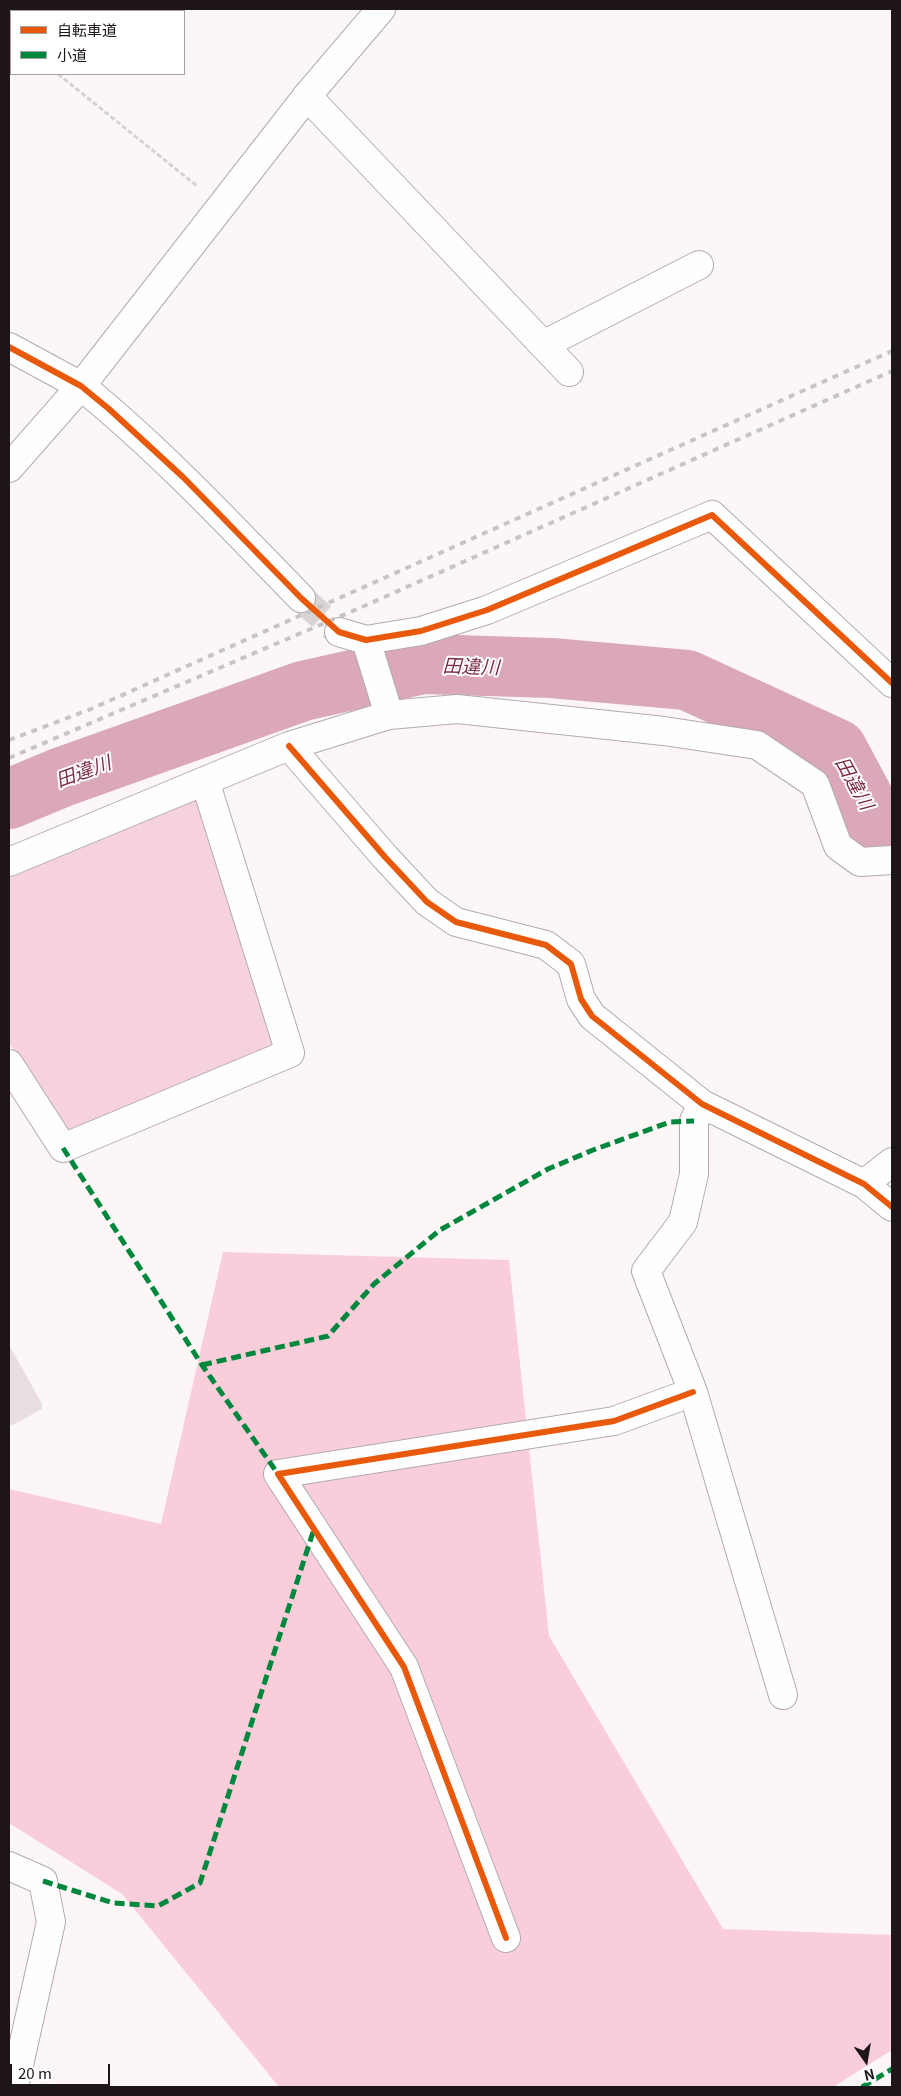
<!DOCTYPE html>
<html>
<head>
<meta charset="utf-8">
<style>
  body { margin:0 }
  #map { position:relative; width:901px; height:2096px; overflow:hidden; background:#fcf6f7; font-family:Georgia,"Noto Sans JP",serif }
  canvas { display:block }
  .frame { position:absolute; inset:0; border:10px solid #1d1517; pointer-events:none }
  .legend { position:absolute; left:10px; top:10px; width:175px; height:65px; box-sizing:border-box; background:#fff; border:1px solid #a5a1a2; margin:0; padding:6px 9px; list-style:none; font-size:15px; color:#1d1517 }
  .legend li { display:flex; align-items:center; gap:10px; height:25px }
  .legend b { width:25px; border:1px solid #a5a1a2 }
  .north { position:absolute; left:841px; top:2036px; width:50px; height:50px; -webkit-text-stroke:4px #fff; paint-order:stroke; rotate:167deg; font-size:14px; font-weight:700; line-height:20px; text-align:center; color:#1d1517 }
  .north::after { content:''; display:block; margin:auto; width:18px; height:22px; background:#1d1517; clip-path:polygon(50% 0,100% 100%,50% 72%,0 100%) }
  .scale { position:absolute; left:10px; top:2064px; width:100px; height:22px; box-sizing:border-box; border:2px solid #1d1517; border-top:0; padding-left:6px; font-size:15px; line-height:18px; white-space:nowrap; color:#1d1517; -webkit-text-stroke:4px #fff; paint-order:stroke }
</style>
</head>
<body>
<div id="map">
<canvas width="901" height="2096"></canvas>
<div class="frame"></div>
<ul class="legend">
<li><b style="height:6px;background:#e8590c"></b>自転車道</li>
<li><b style="height:6px;background:#00873e"></b>小道</li>
</ul>
<div class="north">N</div>
<div class="scale">20 m</div>
</div>
<script>
const ctx = document.querySelector('canvas').getContext('2d');
ctx.lineJoin = 'round';
function fill(path, color) { ctx.fillStyle = color; ctx.fill(path, 'evenodd'); }
function strokePath(path, color, width, dash) { ctx.strokeStyle = color; ctx.lineWidth = width; ctx.lineCap = dash ? 'butt' : 'round'; ctx.setLineDash(dash || []); ctx.stroke(path); }
function write(font, color, halo, rows, align = 'center') {
  ctx.font = font + ' Georgia,"Noto Sans JP",serif'; ctx.lineWidth = 4; ctx.setLineDash([]); ctx.textBaseline = 'middle'; ctx.strokeStyle = halo; ctx.fillStyle = color; for (const [text, x, y, turn = 0] of rows) {
    ctx.save(); ctx.translate(x, y); ctx.rotate((+turn || 0) * Math.PI / 180); ctx.textAlign = isNaN(turn) ? turn : align; if (halo) ctx.strokeText(text, 0, 0); ctx.fillText(text, 0, 0); ctx.restore();
  }
}
fill(new Path2D(`
  M 192,797 L 202,800 L 278,1045 L 65,1132 L 9,1043 L 9,878 Z`), '#f5d2dc');
fill(new Path2D(`
  M 223,1252 L 509,1260 L 549,1636 L 723,1929 L 892,1935 L 892,2050 L 833,2087 L 279,2087 L 122,1894 L 9,1823 L 9,1489 L 161,1524 Z`), '#f9ceda');
strokePath(new Path2D(`
  M 9,799 L 62,777 L 303,691 L 423,664 L 551,668 L 687,680 L 837,749 L 880,829 L 892,829`), '#daa8b6', 60);
fill(new Path2D(`
  M 9,1345 L 42,1404 L 42,1409 L 13,1425 L 9,1424 Z`), '#e6dee0');
strokePath(new Path2D(`
  M 301,598 L 339,632`), '#dbd4d5', 28, [28, 14]);
const minor = new Path2D(`
  M 307,96 L 569,372
  M 543,345 L 699,265
  M 81,386 C 160,450 230,525 301,598
  M 339,632 L 366,640 L 421,631 L 487,610 L 712,515 L 892,683
  M 366,640 L 389,715
  M 289,746 L 385,857 L 427,902 L 456,922 L 546,945 L 571,964 L 581,999 L 592,1016 L 702,1104 L 864,1184 L 892,1207
  M 9,862 L 289,746 L 389,715 L 457,709 L 664,731 L 757,745 L 815,784 L 838,846 L 860,862 L 892,860
  M 9,1064 L 63,1148 L 290,1053 L 205,781
  M 702,1104 L 694,1121 L 694,1174 L 683,1222 L 646,1271 L 693,1392 L 783,1695
  M 864,1184 L 892,1162
  M 9,1866 L 43,1881 L 51,1922 L 14,2087
  M 506,1938 L 404,1667 L 278,1474 L 614,1421 L 693,1392`);
const tertiary = new Path2D(`
  M 9,347 L 81,386
  M 9,468 L 81,386 L 307,96 L 381,9`);
strokePath(minor, '#b2abac', 30);
strokePath(tertiary, '#b2abac', 30);
strokePath(new Path2D(`
  M 9,34 L 11,36
  M 58,74 L 197,186`), '#d4d2d2', 3, [5, 2.5]);
strokePath(minor, '#fffefe', 28);
strokePath(tertiary, '#fffefe', 28);
strokePath(new Path2D(`
  M 9,740 L 91,709 L 892,351
  M 9,758 L 362,607 L 892,371`), '#c6c5c5', 4, [6, 6]);
strokePath(new Path2D(`
  M 63,1148 L 202,1365 L 278,1474
  M 202,1365 L 328,1336 L 374,1284 L 440,1230 L 548,1169 L 593,1150 L 670,1122 L 694,1121
  M 43,1881 L 113,1903 L 158,1906 L 200,1883 L 314,1529
  M 862,2087 L 892,2069`), '#00873e', 5, [10, 5]);
strokePath(new Path2D(`
  M 9,347 L 81,386 L 109,409 L 184,478 L 301,598 L 339,632 L 366,640 L 421,631 L 487,610 L 712,515 L 892,683
  M 289,746 L 385,857 L 427,902 L 456,922 L 546,945 L 571,964 L 581,999 L 592,1016 L 702,1104 L 864,1184 L 892,1207
  M 506,1938 L 404,1667 L 278,1474 L 614,1421 L 693,1392`), '#e8590c', 6);
write('italic 19px', '#7d2b49', '#fff', [
  ["田違川",471,666,2],
  ["田違川",83,771,-20],
  ["田違川",855,783,61]
]);
</script>
</body>
</html>
